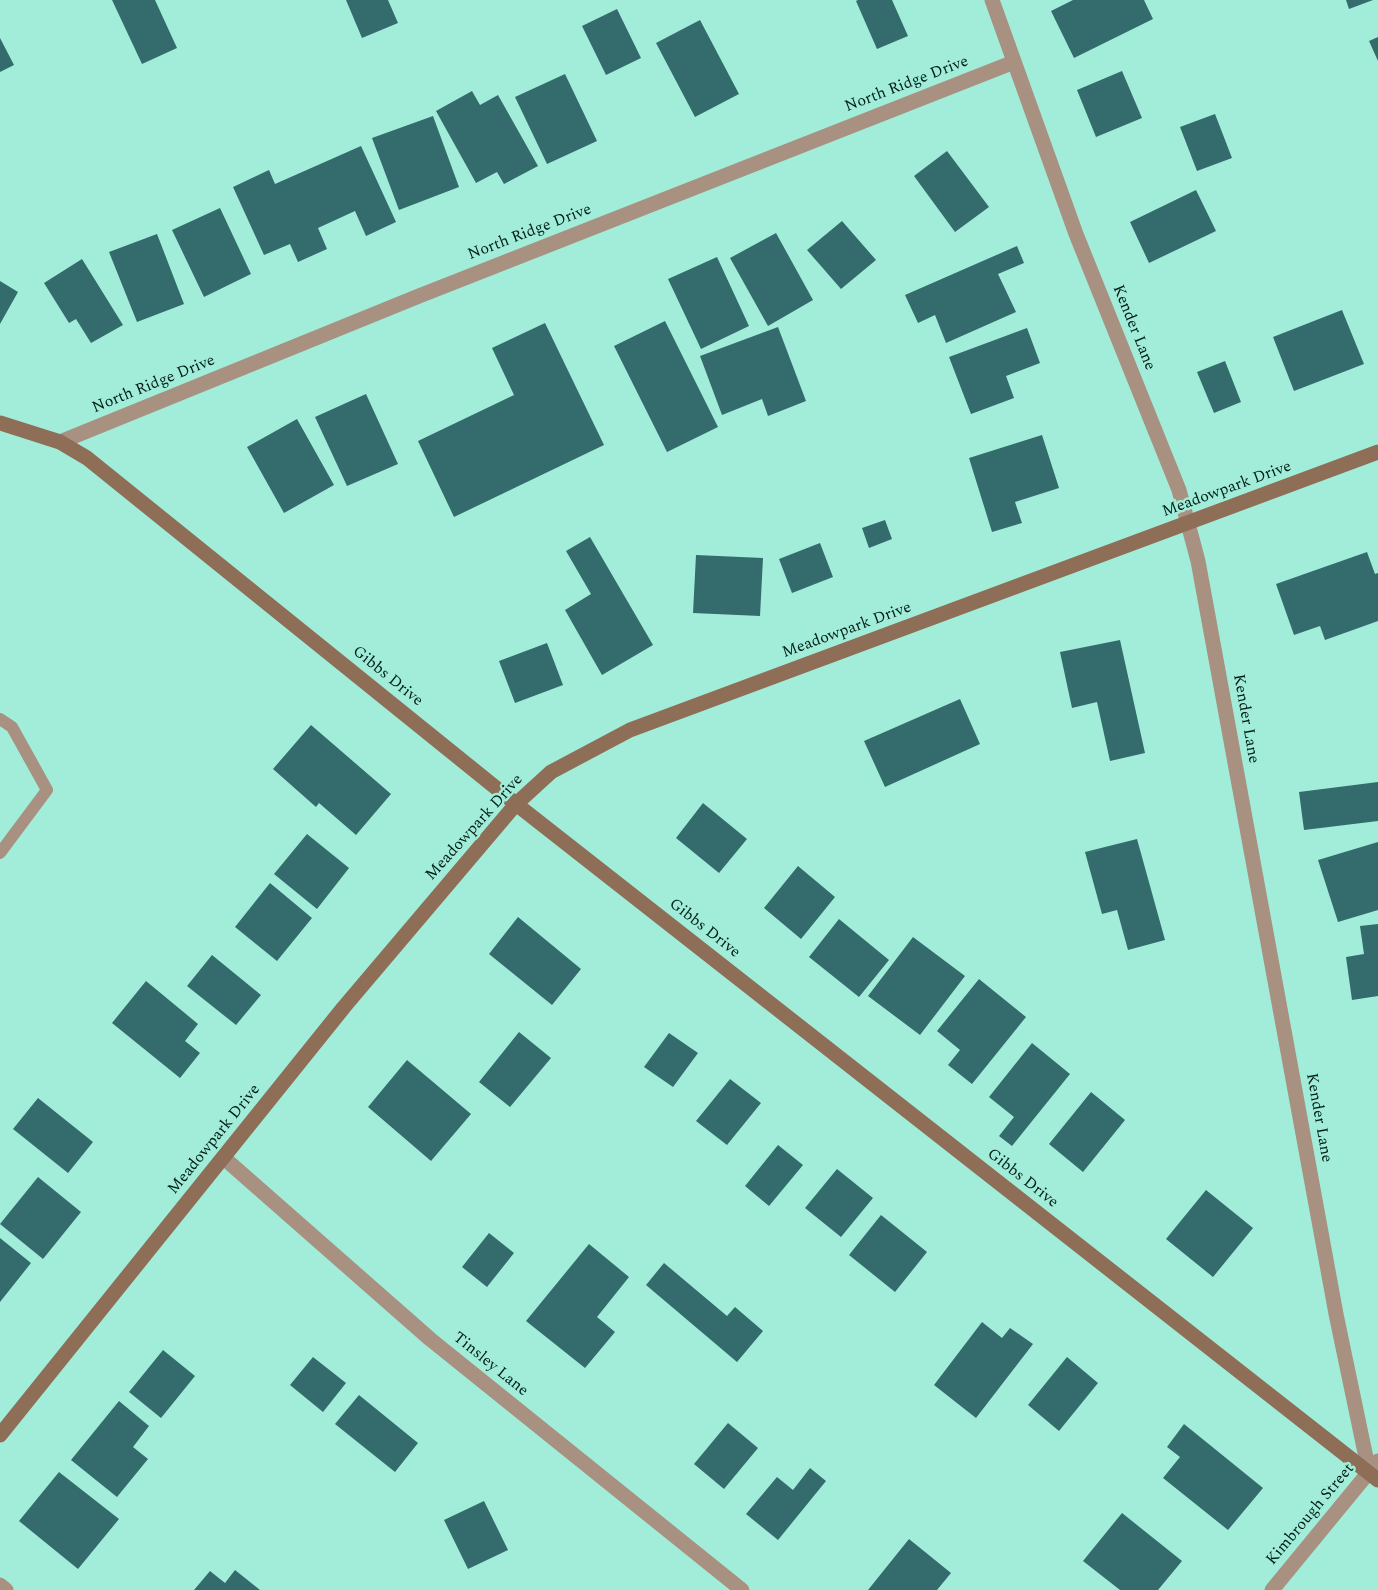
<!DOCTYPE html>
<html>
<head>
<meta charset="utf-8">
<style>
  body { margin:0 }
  canvas { display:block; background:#a1edd9 }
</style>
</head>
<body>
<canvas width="1378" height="1590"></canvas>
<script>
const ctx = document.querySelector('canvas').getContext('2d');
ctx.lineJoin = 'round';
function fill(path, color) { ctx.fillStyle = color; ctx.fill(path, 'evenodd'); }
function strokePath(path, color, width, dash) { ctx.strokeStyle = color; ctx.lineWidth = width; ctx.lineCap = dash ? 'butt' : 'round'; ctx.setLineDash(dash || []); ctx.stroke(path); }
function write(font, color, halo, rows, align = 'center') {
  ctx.font = font + ' Spectral,serif'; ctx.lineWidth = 5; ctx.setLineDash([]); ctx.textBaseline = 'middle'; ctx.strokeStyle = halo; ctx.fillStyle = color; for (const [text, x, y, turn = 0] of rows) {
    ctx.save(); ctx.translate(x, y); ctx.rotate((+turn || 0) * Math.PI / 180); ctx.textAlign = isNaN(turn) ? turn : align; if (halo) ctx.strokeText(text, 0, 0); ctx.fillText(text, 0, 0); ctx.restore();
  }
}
fill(new Path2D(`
  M 112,0 L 155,0 L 177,48 L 142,64 Z
  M 346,0 L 388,0 L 398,23 L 362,38 Z
  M 858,0 L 892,0 L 908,36 L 877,49 L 856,1 Z
  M 1073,0 L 1144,0 L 1153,19 L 1074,58 L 1051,11 Z
  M 1346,0 L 1373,0 L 1349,9 Z
  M 617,9 L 641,58 L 606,75 L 582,26 Z
  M 700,20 L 739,94 L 695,117 L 656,43 Z
  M 1378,37 L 1378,61 L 1369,41 Z
  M 0,38 L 14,65 L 0,72 Z
  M 1122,71 L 1142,118 L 1096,137 L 1077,90 Z
  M 565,74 L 597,141 L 547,164 L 515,97 Z
  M 472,91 L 480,105 L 498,95 L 538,166 L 504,184 L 497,172 L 476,183 L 436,111 Z
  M 1215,114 L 1232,158 L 1197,171 L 1180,127 Z
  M 433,116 L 459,187 L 399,210 L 372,138 Z
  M 361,146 L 396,222 L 366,236 L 355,211 L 318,228 L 327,249 L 298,262 L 290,244 L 264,255 L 233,187 L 269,170 L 275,184 Z
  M 947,151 L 989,207 L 955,232 L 914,176 Z
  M 1196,190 L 1216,231 L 1149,263 L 1130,222 Z
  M 220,208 L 251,274 L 204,297 L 172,230 Z
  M 842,221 L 876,260 L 841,289 L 807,250 Z
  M 776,233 L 813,300 L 768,326 L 730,258 Z
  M 157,234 L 184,304 L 137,322 L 109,252 Z
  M 1017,246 L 1024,263 L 998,274 L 1016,312 L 946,343 L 935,315 L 918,323 L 905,295 Z
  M 717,257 L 749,326 L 701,349 L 668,279 Z
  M 82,259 L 123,325 L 91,343 L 76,319 L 69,323 L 44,283 Z
  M 0,281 L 18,292 L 0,324 Z
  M 1342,310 L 1364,364 L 1294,391 L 1273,337 Z
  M 665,321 L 718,427 L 667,452 L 614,346 Z
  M 545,323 L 604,445 L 454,517 L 418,441 L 514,395 L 492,348 Z
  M 778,327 L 806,401 L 768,416 L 762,399 L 722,415 L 700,356 Z
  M 1027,328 L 1040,363 L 1006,376 L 1014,398 L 971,414 L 949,357 Z
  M 1225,361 L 1241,402 L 1214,413 L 1197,372 Z
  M 366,394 L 398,464 L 347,486 L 315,417 Z
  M 297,419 L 334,485 L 284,513 L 247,447 Z
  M 1042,435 L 1059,488 L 1015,502 L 1022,523 L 992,532 L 969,458 Z
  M 885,520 L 892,539 L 869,548 L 862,528 Z
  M 590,537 L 653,645 L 602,675 L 565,610 L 591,594 L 566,551 Z
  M 820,543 L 833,577 L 792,593 L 779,559 Z
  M 1367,552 L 1375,574 L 1378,573 L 1378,621 L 1325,640 L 1320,626 L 1294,635 L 1276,584 Z
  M 696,555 L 763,558 L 760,616 L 693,613 Z
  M 1120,640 L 1145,753 L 1110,761 L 1097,702 L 1072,708 L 1060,652 Z
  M 547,643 L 563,685 L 515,703 L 499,661 Z
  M 960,699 L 980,744 L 885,787 L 864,741 Z
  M 311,725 L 391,794 L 356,835 L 319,803 L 316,807 L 273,769 Z
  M 1378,782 L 1378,821 L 1304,830 L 1299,792 Z
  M 703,803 L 747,839 L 719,873 L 676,838 Z
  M 307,834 L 349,868 L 317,909 L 274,874 Z
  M 1137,839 L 1165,940 L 1128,950 L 1117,910 L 1102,914 L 1085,852 Z
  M 1378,842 L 1378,910 L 1338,922 L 1318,860 Z
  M 798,866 L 835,897 L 801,939 L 764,908 Z
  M 270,883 L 312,918 L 277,961 L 235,927 Z
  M 518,917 L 581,969 L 552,1005 L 489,954 Z
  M 839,919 L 889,960 L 859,997 L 809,957 Z
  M 1378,924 L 1378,996 L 1352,1000 L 1346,957 L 1364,954 L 1360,926 Z
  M 913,937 L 965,976 L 920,1035 L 868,996 Z
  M 212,955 L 261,995 L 236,1025 L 187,986 Z
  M 979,979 L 1026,1017 L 972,1084 L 948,1065 L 960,1050 L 937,1031 Z
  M 146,981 L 198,1024 L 185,1041 L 200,1053 L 180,1078 L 112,1023 Z
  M 519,1032 L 551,1058 L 510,1107 L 479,1082 Z
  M 669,1033 L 698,1053 L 673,1087 L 644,1067 Z
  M 1032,1043 L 1070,1074 L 1012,1146 L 999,1136 L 1014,1117 L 989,1097 Z
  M 407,1060 L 471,1114 L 431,1161 L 368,1107 Z
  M 730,1079 L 761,1103 L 727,1145 L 696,1121 Z
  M 1091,1092 L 1125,1120 L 1083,1172 L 1049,1144 Z
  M 38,1098 L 93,1142 L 68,1173 L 13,1129 Z
  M 778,1145 L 803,1165 L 769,1206 L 745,1186 Z
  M 837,1169 L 873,1198 L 841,1237 L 805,1208 Z
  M 38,1177 L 81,1212 L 43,1259 L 0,1224 Z
  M 1206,1190 L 1253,1228 L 1213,1277 L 1166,1239 Z
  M 881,1215 L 927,1252 L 895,1292 L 849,1255 Z
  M 489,1233 L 514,1253 L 487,1287 L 462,1267 Z
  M 0,1238 L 31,1263 L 0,1302 Z
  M 589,1244 L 629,1277 L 597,1317 L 615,1332 L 585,1368 L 526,1321 Z
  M 664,1263 L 727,1316 L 735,1307 L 763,1331 L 737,1362 L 646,1285 Z
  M 982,1322 L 1002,1338 L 1010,1328 L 1033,1344 L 976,1418 L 934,1385 Z
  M 163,1350 L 195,1376 L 161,1418 L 129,1392 Z
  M 313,1357 L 346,1383 L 323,1412 L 290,1385 Z
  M 1067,1357 L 1098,1383 L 1059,1431 L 1028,1405 Z
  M 359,1395 L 418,1443 L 395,1472 L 335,1424 Z
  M 119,1401 L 149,1426 L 133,1447 L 148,1459 L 117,1497 L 71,1460 Z
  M 728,1423 L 758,1448 L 724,1489 L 694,1464 Z
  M 1184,1424 L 1263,1488 L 1228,1530 L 1163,1478 L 1180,1457 L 1167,1447 Z
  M 810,1468 L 826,1481 L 778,1540 L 746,1514 L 777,1477 L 793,1490 Z
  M 59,1472 L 119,1519 L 78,1569 L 19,1521 Z
  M 484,1501 L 508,1550 L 468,1569 L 444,1520 Z
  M 1122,1513 L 1182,1561 L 1158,1590 L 1120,1590 L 1083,1561 Z
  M 909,1539 L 951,1573 L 937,1590 L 868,1590 Z
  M 235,1570 L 260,1590 L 194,1590 L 210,1571 L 225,1583 Z`), '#346b6c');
strokePath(new Path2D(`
  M 0,719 L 12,727 L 47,790 L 0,853`), '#a99182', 12);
strokePath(new Path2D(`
  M 992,0 L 1076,234 L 1179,490 L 1198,561 L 1336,1314 L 1369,1472
  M 60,442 L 419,296 L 1014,62
  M 224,1158 L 430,1339 L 742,1590
  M 0,1585 L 6,1590
  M 1272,1590 L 1378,1461`), '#a99182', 15);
strokePath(new Path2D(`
  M 0,423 L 60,442 L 87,458 L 516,804 L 1378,1480
  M 0,1435 L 344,1007 L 516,804 L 551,772 L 630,730 L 1378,452`), '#8f6e57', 15);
write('16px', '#001d17', '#a1edd9', [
  ["North Ridge Drive",907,85,-21],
  ["North Ridge Drive",530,233,-21],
  ["Kender Lane",1133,328,68],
  ["North Ridge Drive",154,385,-22],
  ["Meadowpark Drive",1227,490,-20],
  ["Meadowpark Drive",847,631,-20],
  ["Gibbs Drive",387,677,39],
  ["Kender Lane",1245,719,80],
  ["Meadowpark Drive",475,828,-48],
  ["Gibbs Drive",704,929,38],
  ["Kender Lane",1318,1118,80],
  ["Meadowpark Drive",215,1140,-51],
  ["Gibbs Drive",1022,1179,38],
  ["Tinsley Lane",490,1365,39],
  ["Kimbrough Street",1311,1515,-50]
]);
</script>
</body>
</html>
